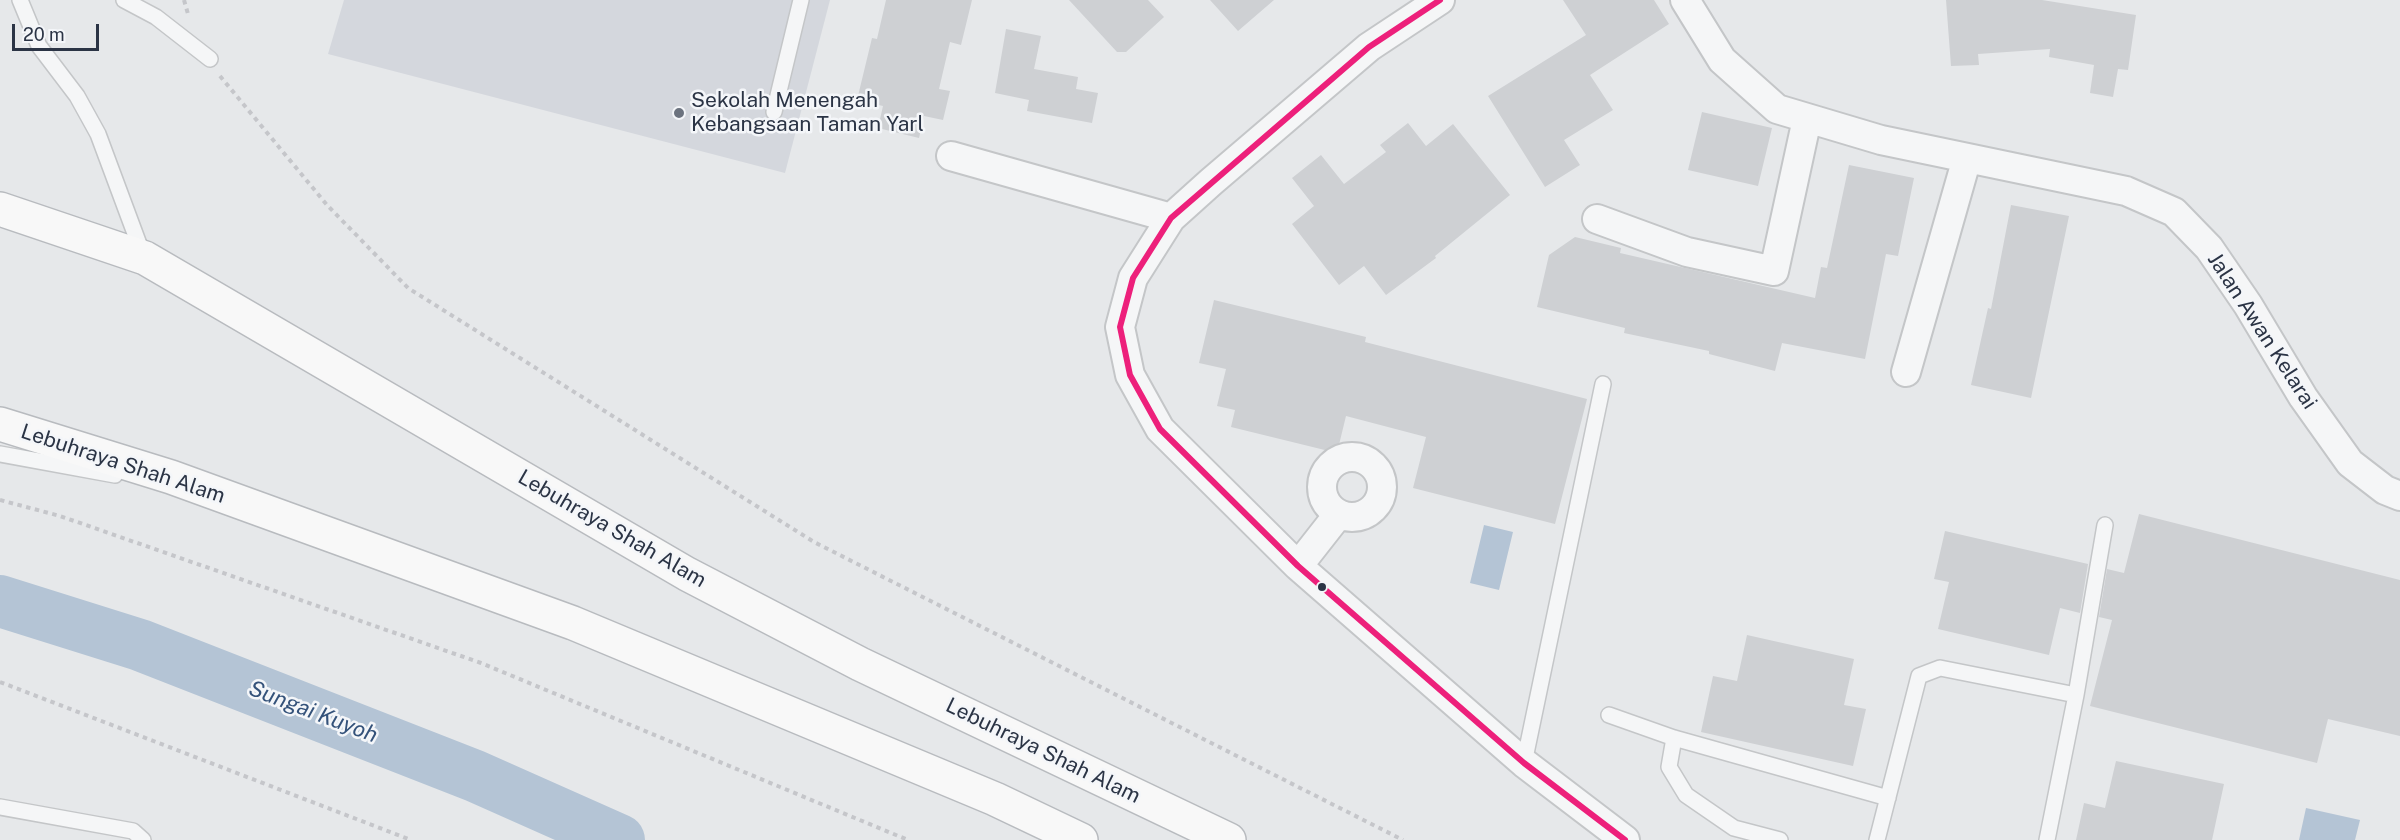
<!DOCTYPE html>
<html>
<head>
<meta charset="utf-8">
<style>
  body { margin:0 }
  #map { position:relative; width:2400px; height:840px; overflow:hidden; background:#e6e8ea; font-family:"Public Sans",sans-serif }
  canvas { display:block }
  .scale { position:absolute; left:12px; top:24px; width:87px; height:27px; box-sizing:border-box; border:3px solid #2b3445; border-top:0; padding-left:8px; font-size:18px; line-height:21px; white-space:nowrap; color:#2b3445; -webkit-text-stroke:4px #f4f6f9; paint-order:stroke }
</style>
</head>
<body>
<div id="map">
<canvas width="2400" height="840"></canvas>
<div class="scale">20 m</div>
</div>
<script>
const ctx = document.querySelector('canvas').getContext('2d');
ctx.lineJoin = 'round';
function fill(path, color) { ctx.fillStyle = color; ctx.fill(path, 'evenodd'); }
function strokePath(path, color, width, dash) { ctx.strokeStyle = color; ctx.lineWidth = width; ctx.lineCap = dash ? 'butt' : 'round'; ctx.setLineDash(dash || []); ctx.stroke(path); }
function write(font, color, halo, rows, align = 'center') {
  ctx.font = font + ' "Public Sans",sans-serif'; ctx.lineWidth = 5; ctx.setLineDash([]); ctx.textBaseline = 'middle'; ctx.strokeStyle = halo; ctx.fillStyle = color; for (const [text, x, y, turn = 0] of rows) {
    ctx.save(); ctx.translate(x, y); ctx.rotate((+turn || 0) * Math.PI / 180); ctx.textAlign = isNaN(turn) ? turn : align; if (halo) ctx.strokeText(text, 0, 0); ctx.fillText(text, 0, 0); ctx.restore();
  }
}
fill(new Path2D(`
  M 344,0 L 830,0 L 785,173 L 328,54 Z`), '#d4d7dd');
fill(new Path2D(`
  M 1484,525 L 1513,532 L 1499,590 L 1470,583 Z
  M 2306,808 L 2360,820 L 2355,840 L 2299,840 Z`), '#b4c4d5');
strokePath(new Path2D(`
  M 0,601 L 140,645 L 475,776 L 619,840`), '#b4c4d5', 52);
fill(new Path2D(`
  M 886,0 L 972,0 L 961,45 L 950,42 L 939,89 L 950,91 L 943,120 L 924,116 L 919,138 L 878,128 L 883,106 L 857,100 L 872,38 L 877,39 Z
  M 1069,0 L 1148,0 L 1164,17 L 1126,52 L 1117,52 Z
  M 1210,0 L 1274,0 L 1238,31 Z
  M 1563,0 L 1654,0 L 1669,24 L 1590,75 L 1613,110 L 1564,140 L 1580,165 L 1545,187 L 1488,96 L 1586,35 Z
  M 1946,0 L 2042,0 L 2136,15 L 2128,70 L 2118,69 L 2113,97 L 2090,93 L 2094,65 L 2049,57 L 2050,49 L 1978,54 L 1979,65 L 1951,66 Z
  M 1006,29 L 1041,36 L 1034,69 L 1078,77 L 1076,89 L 1098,93 L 1092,123 L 1027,111 L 1029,100 L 995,93 Z
  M 1702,112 L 1772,128 L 1758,186 L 1688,170 Z
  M 1408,123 L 1426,146 L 1453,124 L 1510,195 L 1435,256 L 1436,258 L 1386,295 L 1364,266 L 1339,285 L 1292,224 L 1314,206 L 1292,178 L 1321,155 L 1344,184 L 1386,152 L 1380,145 Z
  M 1849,165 L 1914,178 L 1898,256 L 1886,254 L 1865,359 L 1782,343 L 1775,371 L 1709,354 L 1709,351 L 1624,333 L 1625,328 L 1537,307 L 1549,255 L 1575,237 L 1621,248 L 1620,253 L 1815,298 L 1821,267 L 1827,268 Z
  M 2011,205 L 2069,216 L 2031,398 L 1971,385 L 1988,308 L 1991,309 Z
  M 1214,300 L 1366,337 L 1365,342 L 1587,399 L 1555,524 L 1413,488 L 1426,437 L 1346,416 L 1337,453 L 1231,427 L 1235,410 L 1217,406 L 1226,369 L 1199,363 Z
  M 2139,514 L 2400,580 L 2400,736 L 2328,719 L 2317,763 L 2090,706 L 2112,620 L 2099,617 L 2107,569 L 2124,573 Z
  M 1945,531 L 2088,564 L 2080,613 L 2060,608 L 2049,655 L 1938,629 L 1949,582 L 1934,579 Z
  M 1747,635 L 1854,659 L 1844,705 L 1866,709 L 1853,766 L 1701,732 L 1713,676 L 1737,681 Z
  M 2116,761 L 2224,784 L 2212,840 L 2076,840 L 2084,803 L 2105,808 Z`), '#ced0d3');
const lane = new Path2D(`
  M 20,0 L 39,46 L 77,96 L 98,134 L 143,255
  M 124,0 L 156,17 L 210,59
  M 774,112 L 801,0
  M 0,454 L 115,475
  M 2076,695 L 2105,525
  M 1609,715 L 1674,738 L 1888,798
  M 1674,738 L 1669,767 L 1686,795 L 1734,828 L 1780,840
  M 1524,763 L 1603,384
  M 0,807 L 133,831 L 143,840
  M 1877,840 L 1919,676 L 1940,668 L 2076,695 L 2047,840`);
const street = new Path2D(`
  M 1440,0 L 1369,47 L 1211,182 L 1171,218 L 1133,278 L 1120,327 L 1130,375 L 1160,429 L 1298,566 L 1524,763 L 1625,840
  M 1685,0 L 1722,60 L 1777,109 L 1881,140 L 2126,191 L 2174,212 L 2209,248 L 2248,305 L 2303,397 L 2350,463 L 2385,490 L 2400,496
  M 951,156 L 1171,218
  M 1597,219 L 1687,252 L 1774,271 L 1807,119
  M 1906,372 L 1967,158
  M1322 487a30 30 0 1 1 60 0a30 30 0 1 1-60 0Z
  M 1298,566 L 1338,515`);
const highway = new Path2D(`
  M 0,209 L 145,258 L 687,574 L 860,664 L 1229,840
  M 0,424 L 171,477 L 573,623 L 995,799 L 1081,840`);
strokePath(lane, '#c4c6c8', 18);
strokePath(street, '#c4c6c8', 32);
strokePath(highway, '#b8bbbf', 36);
strokePath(new Path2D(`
  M 184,0 L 188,14
  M 220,76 L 327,205 L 408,288 L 814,542 L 1403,840
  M 0,500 L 60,516 L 481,663 L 908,840
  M 0,682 L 411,840`), '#c5c6ca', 4, [4.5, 4.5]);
strokePath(lane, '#f5f6f7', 15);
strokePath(street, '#f5f6f7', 28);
strokePath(highway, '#f8f8f8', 33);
strokePath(new Path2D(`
  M 1440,0 L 1369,47 L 1171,218 L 1133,278 L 1120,327 L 1130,375 L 1160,429 L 1298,566 L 1524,763 L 1625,840`), '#ed207b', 6);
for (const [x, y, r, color] of [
  [679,113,6,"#6c737f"],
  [1322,587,5,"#2b3445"]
]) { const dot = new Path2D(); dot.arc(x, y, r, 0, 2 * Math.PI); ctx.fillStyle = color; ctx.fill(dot); strokePath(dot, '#f4f6f9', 2); }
write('21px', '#2b3445', '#f4f6f9', [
  ["Sekolah Menengah",691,101],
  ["Kebangsaan Taman Yarl",691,125]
], 'left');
write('21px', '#2b3445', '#f4f6f9', [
  ["Jalan Awan Kelarai",2262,331,57],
  ["Lebuhraya Shah Alam",123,464,18],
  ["Lebuhraya Shah Alam",612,529,30],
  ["Lebuhraya Shah Alam",1043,751,26]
]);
write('italic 22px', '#34527a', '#f4f6f9', [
  ["Sungai Kuyoh",313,712,21]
]);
</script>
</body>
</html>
